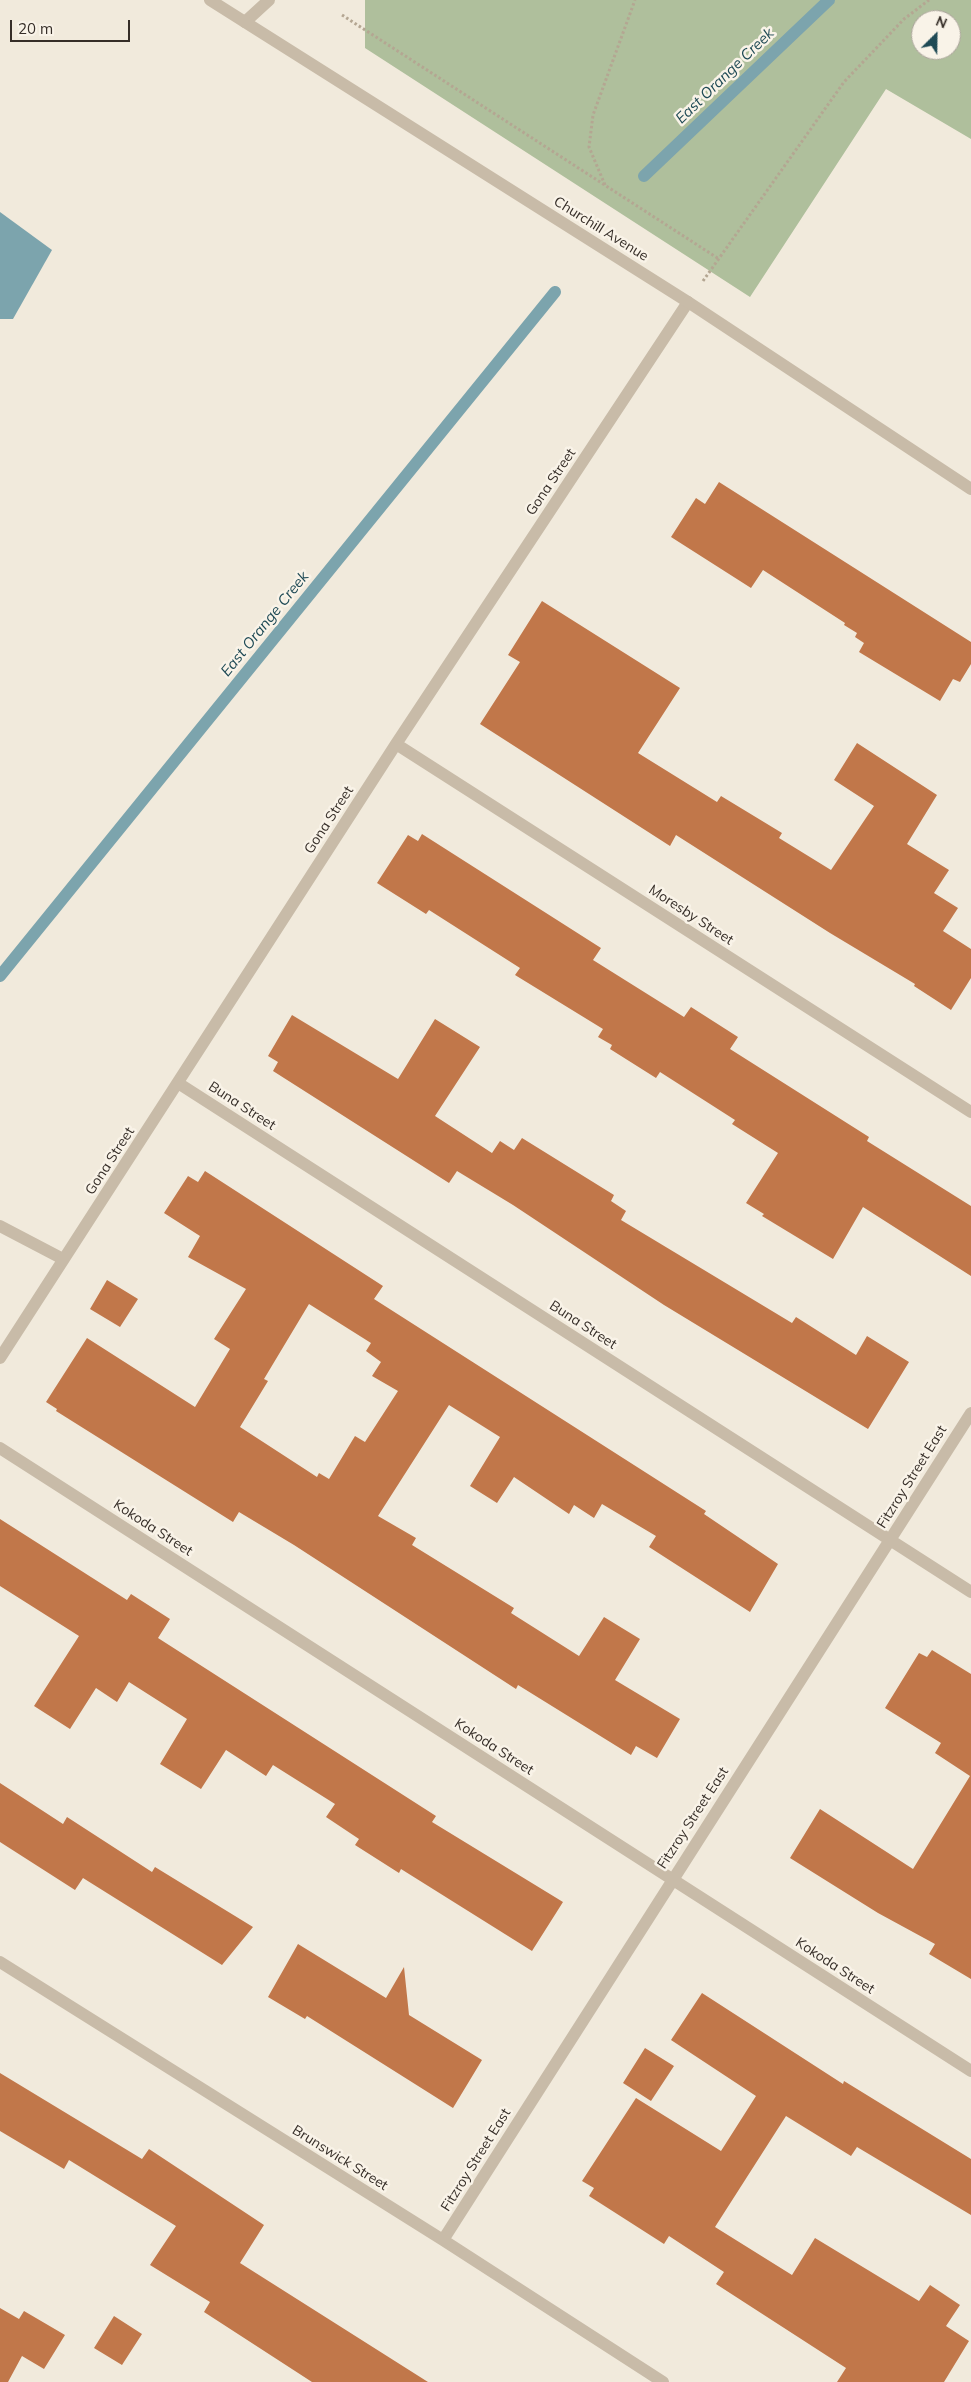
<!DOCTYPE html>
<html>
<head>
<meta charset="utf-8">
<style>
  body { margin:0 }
  #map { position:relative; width:971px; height:2382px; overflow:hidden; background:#f1eadc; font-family:Mulish,sans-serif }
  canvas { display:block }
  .north { position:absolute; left:911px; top:10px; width:50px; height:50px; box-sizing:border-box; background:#f9f3e8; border:1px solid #aba49b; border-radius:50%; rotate:23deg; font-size:14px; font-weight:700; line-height:20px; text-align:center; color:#362e28 }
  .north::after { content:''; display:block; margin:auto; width:18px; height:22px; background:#1f4a55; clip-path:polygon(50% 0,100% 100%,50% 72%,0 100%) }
  .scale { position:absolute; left:10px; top:20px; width:120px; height:22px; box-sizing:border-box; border:2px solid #362e28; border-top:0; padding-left:6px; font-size:15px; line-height:18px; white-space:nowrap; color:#362e28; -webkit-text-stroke:4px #f9f3e8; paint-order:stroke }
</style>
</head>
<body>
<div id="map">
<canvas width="971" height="2382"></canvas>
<div class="north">N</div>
<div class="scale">20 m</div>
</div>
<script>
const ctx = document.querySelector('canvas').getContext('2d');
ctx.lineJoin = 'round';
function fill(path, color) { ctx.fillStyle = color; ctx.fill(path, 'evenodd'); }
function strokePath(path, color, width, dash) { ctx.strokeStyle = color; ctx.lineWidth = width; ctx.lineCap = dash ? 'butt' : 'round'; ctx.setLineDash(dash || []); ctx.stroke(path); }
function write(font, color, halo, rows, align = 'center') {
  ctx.font = font + ' Mulish,sans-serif'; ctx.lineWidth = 5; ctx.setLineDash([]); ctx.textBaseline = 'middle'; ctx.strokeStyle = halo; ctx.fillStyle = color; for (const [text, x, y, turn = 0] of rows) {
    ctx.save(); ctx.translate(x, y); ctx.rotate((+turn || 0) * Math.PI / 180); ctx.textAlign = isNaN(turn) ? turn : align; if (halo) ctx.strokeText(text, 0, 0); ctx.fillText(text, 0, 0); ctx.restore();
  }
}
fill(new Path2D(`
  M 365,0 L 971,0 L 971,139 L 886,89 L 750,297 L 365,48 ZM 921,20 L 951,20 L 951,50 L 921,50 Z`), '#afbf9c');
fill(new Path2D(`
  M 0,212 L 52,250 L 13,319 L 0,319 Z`), '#7ca4ad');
strokePath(new Path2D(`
  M 644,176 L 829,0
  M 0,976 L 555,292`), '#7ca4ad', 12);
fill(new Path2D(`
  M 719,482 L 971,642 L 971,664 L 960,682 L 953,679 L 940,701 L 859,652 L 864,643 L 855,637 L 857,633 L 844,625 L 845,623 L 763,570 L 751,588 L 671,537 L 696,498 L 705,504 Z
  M 542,601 L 680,688 L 638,753 L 717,802 L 721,796 L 782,833 L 779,838 L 831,870 L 874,806 L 834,780 L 857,743 L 937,795 L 907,844 L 949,870 L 934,893 L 958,908 L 943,931 L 971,949 L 971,978 L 951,1010 L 914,986 L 915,984 L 830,933 L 676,835 L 670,846 L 480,724 L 520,662 L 508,655 Z
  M 422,834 L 601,948 L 593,960 L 684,1017 L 691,1007 L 738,1037 L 730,1049 L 869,1137 L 867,1141 L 971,1206 L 971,1276 L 863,1207 L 833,1259 L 762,1216 L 764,1214 L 746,1203 L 778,1153 L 732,1124 L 735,1120 L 660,1072 L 656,1078 L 610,1049 L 612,1045 L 598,1037 L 603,1029 L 515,975 L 520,968 L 429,910 L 426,914 L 377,883 L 408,835 L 418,841 Z
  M 292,1015 L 398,1079 L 435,1019 L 480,1047 L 435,1116 L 492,1153 L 500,1141 L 514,1150 L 522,1138 L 614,1195 L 611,1201 L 626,1211 L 621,1220 L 792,1323 L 796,1317 L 856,1355 L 867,1336 L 909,1362 L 868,1429 L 664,1305 L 513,1205 L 457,1171 L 449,1183 L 273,1071 L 278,1062 L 268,1056 Z
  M 205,1171 L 383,1286 L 374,1299 L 706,1511 L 704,1514 L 778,1564 L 750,1612 L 649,1547 L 656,1536 L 602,1504 L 594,1518 L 574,1505 L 569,1514 L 514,1477 L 497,1503 L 470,1486 L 500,1437 L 449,1405 L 378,1516 L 416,1538 L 412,1545 L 514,1608 L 511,1613 L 579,1656 L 604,1617 L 640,1639 L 615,1680 L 680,1719 L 657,1758 L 636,1746 L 631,1755 L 518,1685 L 516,1689 L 294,1545 L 239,1512 L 233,1522 L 56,1411 L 57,1409 L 46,1402 L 87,1338 L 195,1407 L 230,1349 L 214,1339 L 246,1289 L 188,1257 L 200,1236 L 164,1213 L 188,1176 L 198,1182 ZM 309,1304 L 371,1343 L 366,1351 L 381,1362 L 372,1376 L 398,1391 L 365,1442 L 355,1436 L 329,1479 L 319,1473 L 317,1477 L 240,1427 L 268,1381 L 264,1379 Z
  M 107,1280 L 138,1299 L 120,1327 L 90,1309 Z
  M 0,1519 L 127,1600 L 131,1594 L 170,1619 L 158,1638 L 436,1816 L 432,1822 L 563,1902 L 532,1951 L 401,1869 L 399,1873 L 355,1845 L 359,1839 L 326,1817 L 335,1804 L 273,1765 L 266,1776 L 226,1750 L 201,1789 L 160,1764 L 187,1719 L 129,1682 L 117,1702 L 96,1688 L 70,1729 L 34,1706 L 79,1636 L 0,1586 Z
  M 932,1650 L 971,1674 L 971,1979 L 929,1954 L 935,1944 L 878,1913 L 790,1858 L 820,1809 L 913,1869 L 970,1776 L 935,1753 L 941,1743 L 885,1708 L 919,1653 L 927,1657 Z
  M 0,1783 L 63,1824 L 67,1817 L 152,1872 L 155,1867 L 253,1927 L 222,1965 L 83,1878 L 75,1890 L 0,1842 Z
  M 298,1944 L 386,1998 L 404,1967 L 409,2015 L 482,2060 L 453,2108 L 307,2016 L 305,2019 L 268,1997 Z
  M 702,1993 L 843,2084 L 844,2081 L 971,2159 L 971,2215 L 857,2147 L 851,2156 L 786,2116 L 715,2227 L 792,2275 L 815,2238 L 919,2301 L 930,2285 L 960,2305 L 946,2326 L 969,2341 L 944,2382 L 837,2382 L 846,2368 L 716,2284 L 724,2272 L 669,2236 L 664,2244 L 589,2196 L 594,2188 L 582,2181 L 636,2098 L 721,2151 L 756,2096 L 671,2040 Z
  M 645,2048 L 674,2066 L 651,2101 L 623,2083 Z
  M 0,2073 L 142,2159 L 149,2149 L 264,2225 L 240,2263 L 428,2382 L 312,2382 L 204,2312 L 210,2302 L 150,2265 L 176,2226 L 69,2160 L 64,2169 L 0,2131 Z
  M 0,2308 L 19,2319 L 24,2311 L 65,2335 L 44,2369 L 22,2356 L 8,2382 L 0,2382 Z
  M 114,2316 L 142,2334 L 122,2365 L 94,2348 Z`), '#c1774a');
strokePath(new Path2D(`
  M 342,15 L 719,259
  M 605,185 L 589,147 L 593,115 L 635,0
  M 703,281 L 844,82 L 904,19 L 929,0`), '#b4a692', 3, [2.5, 2.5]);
strokePath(new Path2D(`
  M 0,1226 L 63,1259`), '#c8bba8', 12);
strokePath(new Path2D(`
  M 245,22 L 269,0
  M 396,744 L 971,1112
  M 178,1083 L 971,1592
  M 0,1358 L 396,744 L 688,302
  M 0,1448 L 971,2071
  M 0,1962 L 443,2240 L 663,2382
  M 443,2240 L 971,1413`), '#c8bba8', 12);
strokePath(new Path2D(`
  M 210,0 L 688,302 L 971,489`), '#c8bba8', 12);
write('14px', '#362e28', '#f9f3e8', [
  ["Churchill Avenue",601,229,32],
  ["Gona Street",551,482,-56],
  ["Gona Street",329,820,-57],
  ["Moresby Street",691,915,33],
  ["Buna Street",242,1106,33],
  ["Gona Street",110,1161,-57],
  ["Buna Street",583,1325,33],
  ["Fitzroy Street East",912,1477,-58],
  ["Kokoda Street",153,1528,33],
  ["Kokoda Street",494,1747,33],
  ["Fitzroy Street East",693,1818,-57],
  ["Kokoda Street",835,1966,33],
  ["Brunswick Street",340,2158,32],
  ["Fitzroy Street East",476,2160,-58]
]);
write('italic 15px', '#1f4a55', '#f9f3e8', [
  ["East Orange Creek",725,76,-44],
  ["East Orange Creek",265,624,-51]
]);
</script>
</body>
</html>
